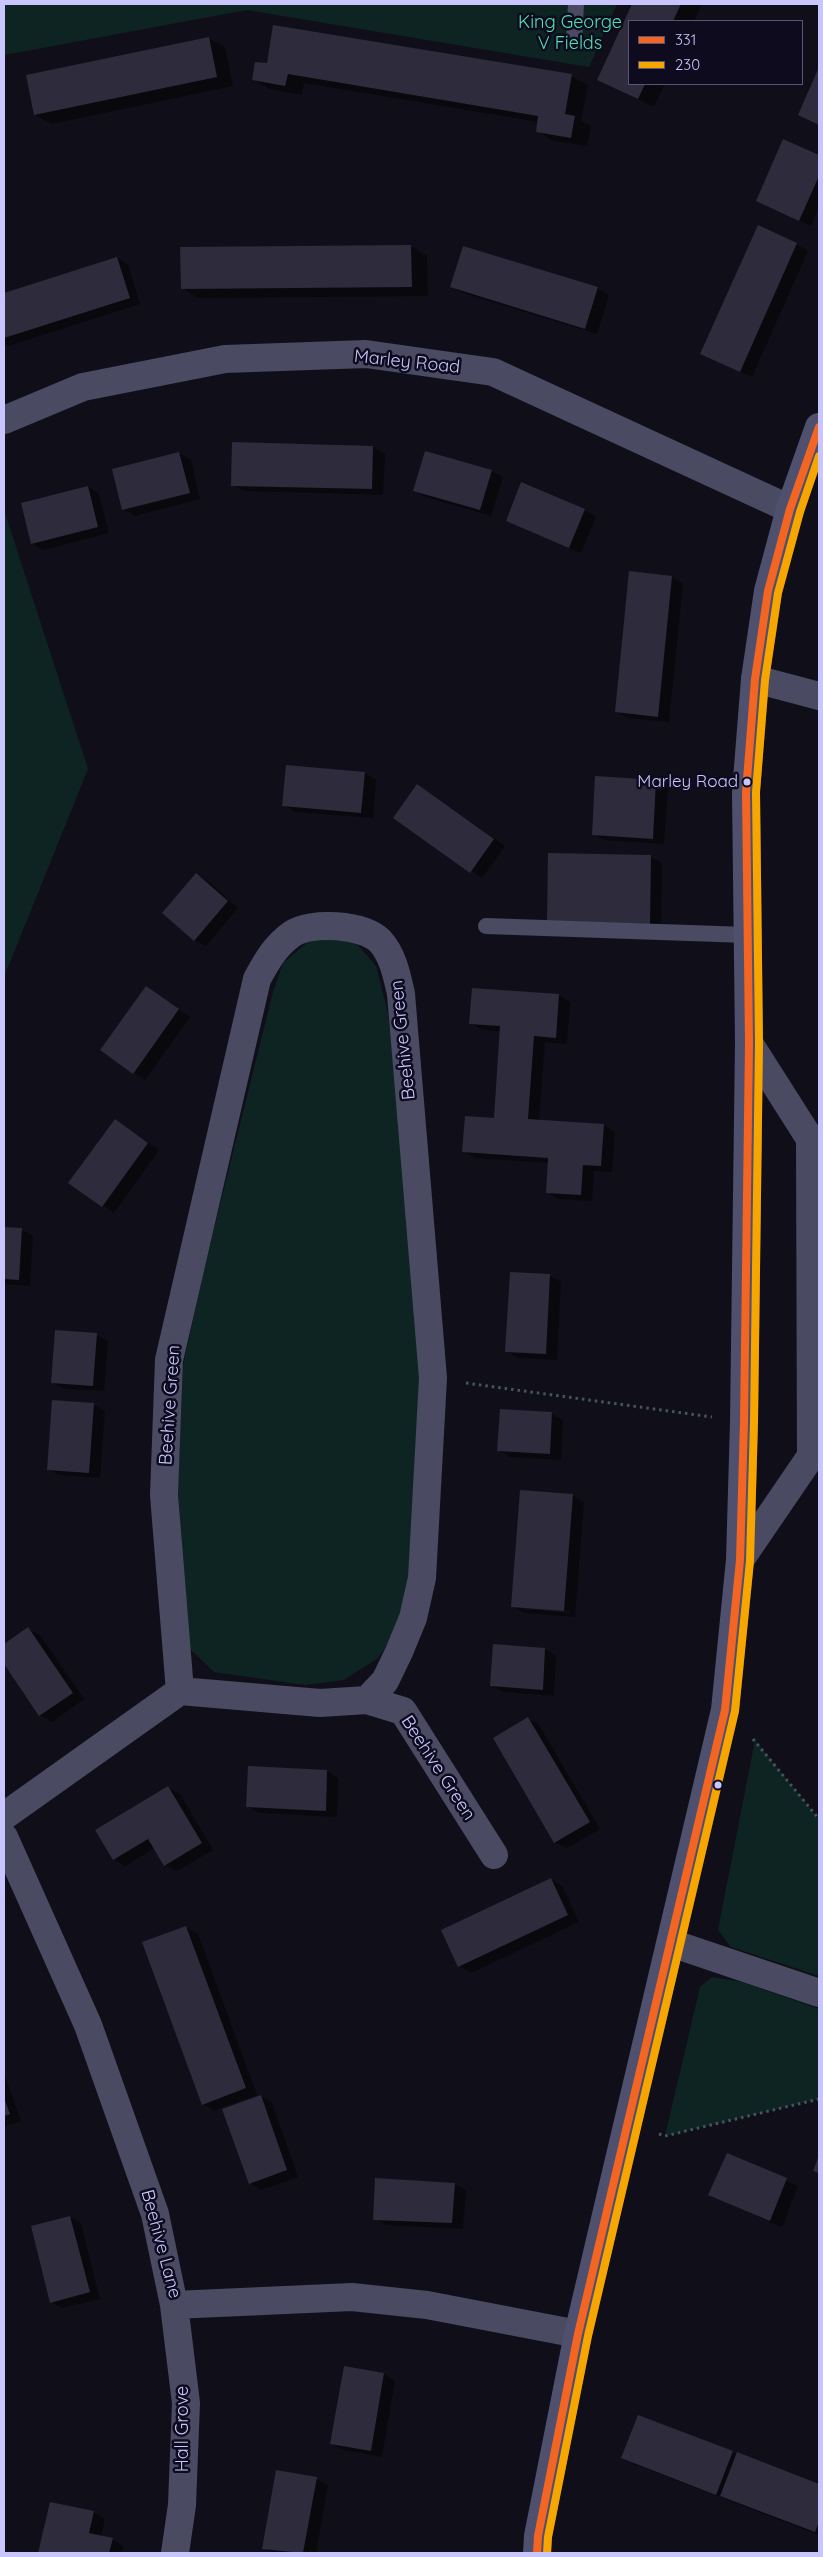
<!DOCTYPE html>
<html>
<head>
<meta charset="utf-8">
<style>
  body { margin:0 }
  #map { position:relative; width:823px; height:2557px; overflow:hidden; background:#100f19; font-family:Quicksand,sans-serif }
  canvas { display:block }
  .frame { position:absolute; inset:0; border:5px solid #c9c6ff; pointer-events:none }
  .legend { position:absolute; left:628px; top:20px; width:175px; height:65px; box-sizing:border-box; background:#0d0b1d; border:1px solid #585677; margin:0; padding:6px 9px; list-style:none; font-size:15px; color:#c9c6ff }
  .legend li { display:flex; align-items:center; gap:10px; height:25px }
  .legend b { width:25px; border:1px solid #585677 }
</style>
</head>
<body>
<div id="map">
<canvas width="823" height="2557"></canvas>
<div class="frame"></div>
<ul class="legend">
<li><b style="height:6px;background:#f26522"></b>331</li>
<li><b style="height:6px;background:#f7a600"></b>230</li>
</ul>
</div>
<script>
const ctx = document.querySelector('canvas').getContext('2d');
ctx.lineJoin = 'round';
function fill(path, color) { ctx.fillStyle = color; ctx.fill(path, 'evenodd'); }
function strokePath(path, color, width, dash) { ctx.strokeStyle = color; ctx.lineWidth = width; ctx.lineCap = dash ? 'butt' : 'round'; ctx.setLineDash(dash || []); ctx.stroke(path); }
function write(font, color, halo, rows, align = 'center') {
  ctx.font = font + ' Quicksand,sans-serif'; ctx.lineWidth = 5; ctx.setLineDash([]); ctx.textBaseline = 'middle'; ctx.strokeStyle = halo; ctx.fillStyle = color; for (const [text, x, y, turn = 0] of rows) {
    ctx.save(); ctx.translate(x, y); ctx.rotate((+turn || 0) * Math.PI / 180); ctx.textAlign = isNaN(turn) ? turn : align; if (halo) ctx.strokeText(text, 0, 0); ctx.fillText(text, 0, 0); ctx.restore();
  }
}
fill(new Path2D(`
  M 4,4 L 617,4 L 589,67 L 247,10 L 4,55 Z
  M 4,510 L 88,769 L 4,977 Z
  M 335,939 L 357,944 L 376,966 L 388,1014 L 409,1196 L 422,1368 L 410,1578 L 398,1629 L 378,1658 L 344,1680 L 305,1685 L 214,1672 L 188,1647 L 178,1489 L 183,1366 L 203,1273 L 273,992 L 283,963 L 308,942 Z
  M 755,1740 L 819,1819 L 819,1976 L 731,1947 L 718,1930 Z
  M 712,1977 L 742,1982 L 819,2009 L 819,2099 L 665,2136 L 700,1987 Z`), '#0e2423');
fill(new Path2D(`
  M 633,4 L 702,4 L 694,21 L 629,21 L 629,84 L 665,84 L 654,107 L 598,80 Z
  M 208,38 L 225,47 L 233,86 L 52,124 L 35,115 Z
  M 268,65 L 571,76 L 588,85 L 581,121 L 591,126 L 587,146 L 554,141 L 537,131 L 539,122 L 304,83 L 302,95 L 270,89 L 254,80 Z
  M 819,70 L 819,125 L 799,115 Z
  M 784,141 L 819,157 L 819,207 L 811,226 L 757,201 Z
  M 796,244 L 808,251 L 752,377 L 702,354 Z
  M 411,246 L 427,256 L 428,296 L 198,298 L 182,288 Z
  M 117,258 L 128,265 L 140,304 L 8,346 L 4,344 L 4,294 Z
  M 452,287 L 597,288 L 609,295 L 597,334 L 463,293 Z
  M 233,444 L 373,447 L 385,454 L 383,495 L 244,491 L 232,485 Z
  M 179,453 L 191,460 L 200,499 L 135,516 L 123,509 Z
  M 491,471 L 503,477 L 491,516 L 426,497 L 415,491 Z
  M 88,487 L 99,494 L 109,533 L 43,550 L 32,543 Z
  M 584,510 L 596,516 L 581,553 L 507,521 Z
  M 672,577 L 683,584 L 669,722 L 628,718 L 616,711 Z
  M 365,773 L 376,780 L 373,818 L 295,812 L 284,805 Z
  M 597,777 L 656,781 L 668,788 L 664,844 L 604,840 L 593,834 Z
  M 428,792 L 505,846 L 482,878 L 395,818 Z
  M 550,854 L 651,857 L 662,863 L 661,929 L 559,927 Z
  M 196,875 L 208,881 L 238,908 L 206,946 L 194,940 Z
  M 146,987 L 190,1017 L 145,1080 L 101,1050 Z
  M 558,995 L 570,1002 L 567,1044 L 545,1042 L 539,1121 L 604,1125 L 615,1132 L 612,1172 L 594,1171 L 592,1201 L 558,1199 L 547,1192 L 549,1163 L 475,1158 L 464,1151 L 495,1120 L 501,1031 L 482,1030 L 471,1023 Z
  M 115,1120 L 159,1150 L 114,1213 L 70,1183 Z
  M 4,1228 L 22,1230 L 33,1236 L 30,1286 L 4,1284 Z
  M 550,1276 L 561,1282 L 557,1360 L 518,1358 L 506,1351 Z
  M 96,1335 L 108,1341 L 104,1391 L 64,1389 L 52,1382 Z
  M 93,1404 L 105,1411 L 100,1478 L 59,1475 L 48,1469 Z
  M 552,1414 L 563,1420 L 561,1460 L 510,1457 L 498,1450 Z
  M 572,1495 L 584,1502 L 575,1617 L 524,1613 L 512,1606 ZM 522,1607 L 570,1611 L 570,1613 L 522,1609 Z
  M 28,1629 L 40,1635 L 84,1699 L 52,1722 L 40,1715 L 4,1662 L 4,1645 Z
  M 545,1649 L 556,1656 L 554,1696 L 503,1692 L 491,1685 Z
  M 528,1718 L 539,1725 L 600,1829 L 567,1848 L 555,1842 Z
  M 327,1771 L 338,1778 L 337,1817 L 259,1813 L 248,1807 Z
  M 168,1788 L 180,1794 L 213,1850 L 177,1871 L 165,1865 L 155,1848 L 125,1866 L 114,1859 Z
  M 551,1879 L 562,1886 L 579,1922 L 471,1973 L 459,1966 Z
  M 186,1927 L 198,1934 L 257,2095 L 223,2107 L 224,2110 L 261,2096 L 272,2103 L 298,2177 L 261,2190 L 250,2183 L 223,2107 L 214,2111 L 203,2104 Z
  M 4,2073 L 21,2121 L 4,2127 Z
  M 727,2155 L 798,2186 L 782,2227 L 710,2195 Z
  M 455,2184 L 466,2190 L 463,2229 L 386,2225 L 375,2219 Z
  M 70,2217 L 81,2223 L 100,2299 L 62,2308 L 51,2302 Z
  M 384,2374 L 395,2381 L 382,2457 L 343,2450 L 332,2444 Z
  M 732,2452 L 819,2485 L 819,2535 L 634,2464 L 623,2458 Z
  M 316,2479 L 328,2485 L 316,2553 L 273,2553 L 264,2548 Z
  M 51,2503 L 93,2512 L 105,2519 L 101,2537 L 112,2540 L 124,2546 L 122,2553 L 40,2553 Z`), '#0007');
fill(new Path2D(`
  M 632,4 L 681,4 L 673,21 L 629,21 L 629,84 L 645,84 L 638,99 L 597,80 Z
  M 273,25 L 572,74 L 565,114 L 575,116 L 571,138 L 536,132 L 538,116 L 288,74 L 285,86 L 252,80 L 255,62 L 267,63 Z
  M 209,37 L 217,77 L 34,115 L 26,75 Z
  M 819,67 L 819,125 L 798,115 Z
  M 783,139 L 819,155 L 819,176 L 799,221 L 756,201 Z
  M 758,225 L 797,243 L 740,372 L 700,354 Z
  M 411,245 L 412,287 L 181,289 L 180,247 Z
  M 463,246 L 598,287 L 585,329 L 450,287 Z
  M 117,257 L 130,298 L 4,338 L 4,293 Z
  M 232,442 L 373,446 L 372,489 L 231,486 Z
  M 425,451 L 492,470 L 480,510 L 413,491 Z
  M 179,452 L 190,493 L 122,510 L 112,469 Z
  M 521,482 L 585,509 L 569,548 L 506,521 Z
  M 88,486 L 98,527 L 31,544 L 21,503 Z
  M 629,571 L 672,576 L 658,717 L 615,712 Z
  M 286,765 L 365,772 L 361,813 L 282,806 Z
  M 595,776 L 656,780 L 653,839 L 592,835 Z
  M 417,784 L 494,839 L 470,873 L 393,818 Z
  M 548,853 L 651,855 L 650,924 L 547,921 Z
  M 196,873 L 228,901 L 194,941 L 162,913 Z
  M 146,986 L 179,1009 L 133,1074 L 100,1050 Z
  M 472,988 L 559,994 L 556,1038 L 534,1036 L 528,1119 L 604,1124 L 601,1166 L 583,1165 L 581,1195 L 546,1193 L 548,1158 L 462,1152 L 465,1116 L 494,1118 L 500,1026 L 469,1024 Z
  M 115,1119 L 148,1143 L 102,1207 L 68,1183 Z
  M 4,1227 L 22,1228 L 19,1280 L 4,1279 Z
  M 510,1272 L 550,1274 L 546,1354 L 505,1352 Z
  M 55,1330 L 97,1333 L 93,1386 L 51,1383 Z
  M 52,1400 L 94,1403 L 89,1473 L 47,1470 Z
  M 500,1409 L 552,1412 L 550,1454 L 497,1451 Z
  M 520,1490 L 573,1494 L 564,1611 L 511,1607 Z
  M 28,1627 L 73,1693 L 39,1716 L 4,1664 L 4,1644 Z
  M 493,1644 L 545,1648 L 543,1690 L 490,1686 Z
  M 528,1717 L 590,1822 L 554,1843 L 493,1738 Z
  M 248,1766 L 327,1770 L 326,1811 L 246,1807 Z
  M 168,1786 L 202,1843 L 164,1866 L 148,1839 L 113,1860 L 95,1830 Z
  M 551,1878 L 568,1915 L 458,1967 L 441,1930 Z
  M 186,1926 L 246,2088 L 202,2105 L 142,1942 Z
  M 261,2095 L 287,2170 L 249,2184 L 222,2109 Z
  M 4,2098 L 10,2114 L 4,2116 Z
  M 727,2153 L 787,2178 L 770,2221 L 708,2195 Z
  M 819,2155 L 819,2173 L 813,2171 Z
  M 375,2178 L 455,2183 L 452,2223 L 373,2220 Z
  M 70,2216 L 90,2292 L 50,2303 L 31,2226 Z
  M 344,2366 L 384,2373 L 371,2451 L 330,2444 Z
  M 638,2415 L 733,2451 L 716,2495 L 621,2458 Z
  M 737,2452 L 819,2484 L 819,2522 L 815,2532 L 720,2496 Z
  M 276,2470 L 317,2477 L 303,2553 L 262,2549 Z
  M 50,2502 L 94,2511 L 89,2533 L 113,2538 L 109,2553 L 38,2553 Z`), '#2d2b3c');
strokePath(new Path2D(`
  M 466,1383 L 712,1417
  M 753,1739 L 819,1819
  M 659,2134 L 665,2136 L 819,2099`), '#455560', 3, [2.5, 4]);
strokePath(new Path2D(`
  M 574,43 L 576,4
  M 486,926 L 747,935`), '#4a4a62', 16);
strokePath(new Path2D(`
  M 4,420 L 83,387 L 225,359 L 366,354 L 493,372 L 790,509
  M 755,679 L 819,696
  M 740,1560 L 811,1456 L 810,1139 L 749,1043
  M 367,1700 L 403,1711 L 494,1855
  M 4,1816 L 180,1691 L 320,1703 L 367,1700 L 385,1681 L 399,1652 L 413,1618 L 422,1578 L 433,1378 L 401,994 C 397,976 393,955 380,941 C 363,924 311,921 292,934 C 275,946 267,961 257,979 L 169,1360 L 164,1495 L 180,1691
  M 4,1837 L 88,2025 L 155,2214 L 174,2305 L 186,2403 L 182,2505 L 175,2553
  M 671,1943 L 819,1993
  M 174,2305 L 352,2297 L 427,2305 L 578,2334`), '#4a4a62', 28);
strokePath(new Path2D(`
  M 537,2553 L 538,2536 L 578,2334 L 725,1710 L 740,1560 L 744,1422 L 749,1043 L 746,792 L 755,679 L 768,591 L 790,509 L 819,427`), '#4f506d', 28);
strokePath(new Path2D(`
  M 537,2553 L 538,2536 L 578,2334 L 725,1710 L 740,1560 L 744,1422 L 749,1043 L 746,792 L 755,679 L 768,591 L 790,509 L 819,427`), '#f26522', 8);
strokePath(new Path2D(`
  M 547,2553 L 548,2537 L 588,2336 L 735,1711 L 750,1561 L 754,1422 L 759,1043 L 756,792 L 765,680 L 778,593 L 800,512 L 819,456`), '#f7a600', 8);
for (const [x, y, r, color] of [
  [747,782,4.5,"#c9c6ff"],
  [718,1785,4.5,"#c9c6ff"]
]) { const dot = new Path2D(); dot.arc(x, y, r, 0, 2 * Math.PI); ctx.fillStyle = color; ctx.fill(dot); strokePath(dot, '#0d0b1d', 2); }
write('17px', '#c9c6ff', '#0d0b1d', [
  ["Marley Road",738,782]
], 'right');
write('18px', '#50e1b3', '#0d0b1d', [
  ["King George",570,23],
  ["V Fields",570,44]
]);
write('18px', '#c9c6ff', '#0d0b1d', [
  ["Marley Road",407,362,6],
  ["Beehive Green",403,1040,-96],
  ["Beehive Green",170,1405,-86],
  ["Beehive Green",438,1768,57],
  ["Beehive Lane",161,2244,75],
  ["Hall Grove",183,2429,-90]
]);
</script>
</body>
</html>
